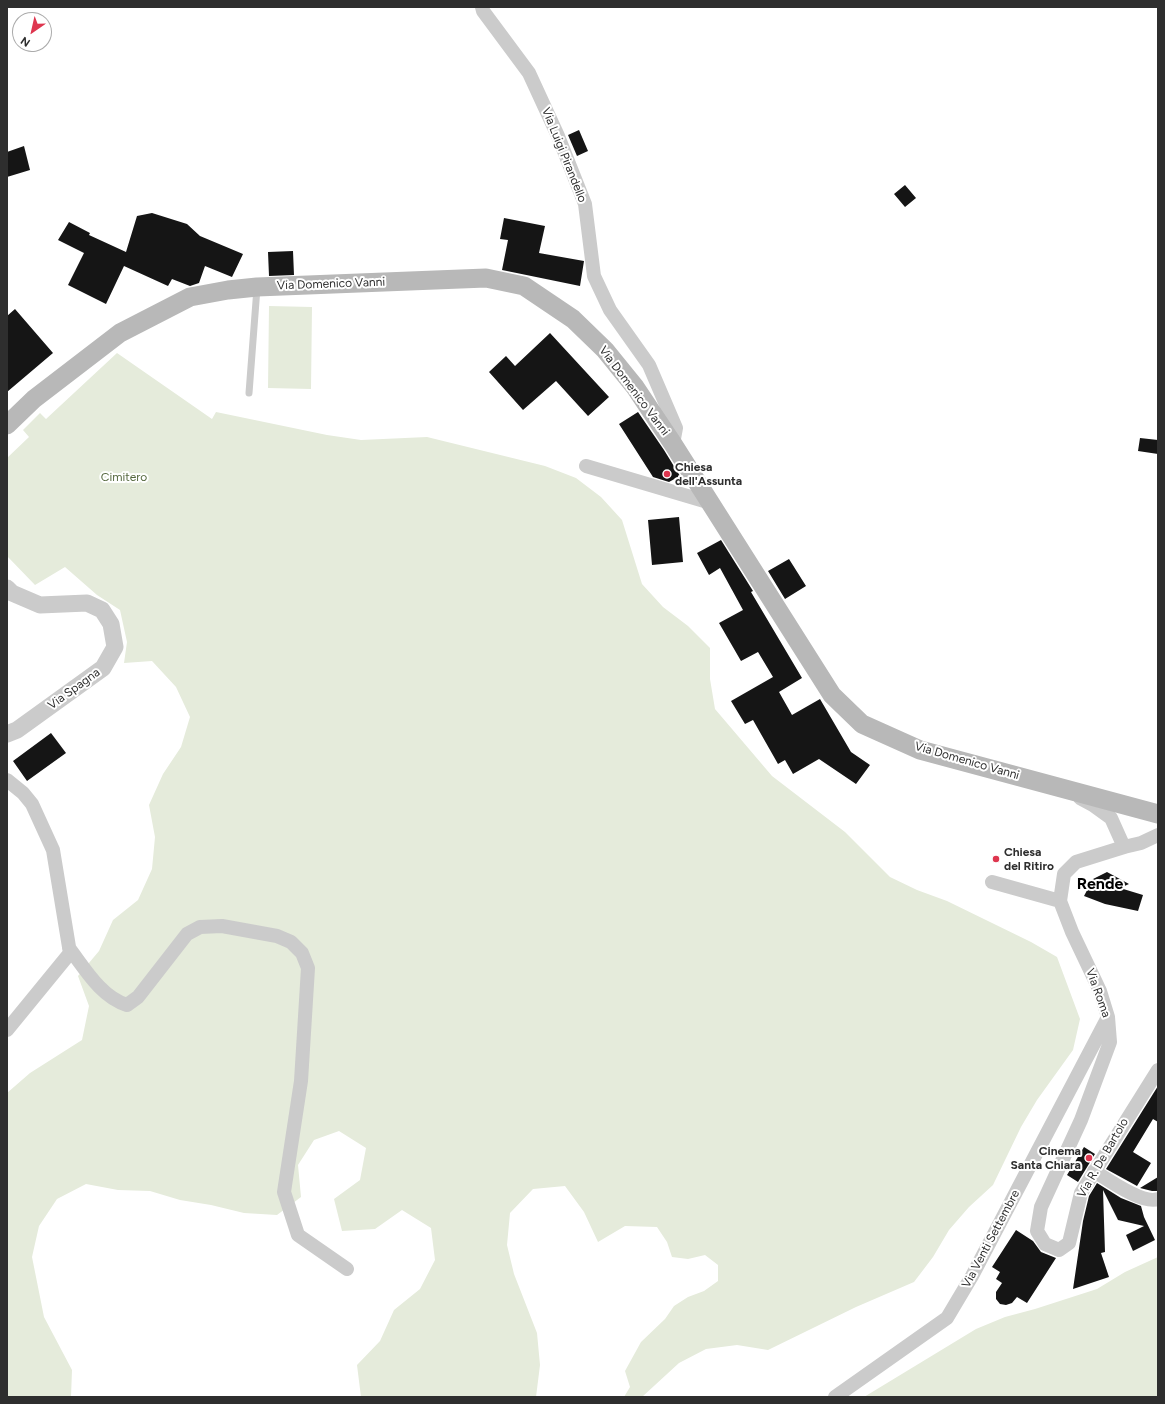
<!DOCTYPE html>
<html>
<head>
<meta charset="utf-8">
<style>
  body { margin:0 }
  #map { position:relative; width:1165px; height:1404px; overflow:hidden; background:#fff; font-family:Figtree,sans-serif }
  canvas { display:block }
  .frame { position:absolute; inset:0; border:8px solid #2e2e2e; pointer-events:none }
  .north { position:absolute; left:12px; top:12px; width:40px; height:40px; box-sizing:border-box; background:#fff; border:1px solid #ababab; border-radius:50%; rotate:214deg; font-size:11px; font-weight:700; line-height:16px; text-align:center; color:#2e2e2e }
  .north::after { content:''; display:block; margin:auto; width:14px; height:18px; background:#de364f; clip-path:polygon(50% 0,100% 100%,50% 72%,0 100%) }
</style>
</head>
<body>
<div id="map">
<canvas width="1165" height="1404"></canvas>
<div class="frame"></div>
<div class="north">N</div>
</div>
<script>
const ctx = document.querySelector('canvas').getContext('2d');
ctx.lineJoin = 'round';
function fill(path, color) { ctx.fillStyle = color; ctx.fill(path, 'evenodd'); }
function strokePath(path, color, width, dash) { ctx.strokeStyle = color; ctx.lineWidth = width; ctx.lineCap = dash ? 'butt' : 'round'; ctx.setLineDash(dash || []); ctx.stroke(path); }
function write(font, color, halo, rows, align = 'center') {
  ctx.font = font + ' Figtree,sans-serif'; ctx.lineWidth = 4; ctx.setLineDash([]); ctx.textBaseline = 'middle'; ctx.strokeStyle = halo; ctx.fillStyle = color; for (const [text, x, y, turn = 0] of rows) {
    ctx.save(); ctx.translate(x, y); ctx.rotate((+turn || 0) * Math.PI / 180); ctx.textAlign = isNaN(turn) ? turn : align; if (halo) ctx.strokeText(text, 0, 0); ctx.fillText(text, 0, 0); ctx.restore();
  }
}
fill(new Path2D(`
  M 269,306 L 312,307 L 311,389 L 268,388 Z
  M 117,353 L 212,419 L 216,412 L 327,435 L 361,440 L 427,437 L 545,466 L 576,478 L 601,497 L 622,520 L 642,584 L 663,607 L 688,626 L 710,648 L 710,679 L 715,709 L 772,776 L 845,832 L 890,877 L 917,890 L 947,901 L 1031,942 L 1057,957 L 1080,1019 L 1073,1050 L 1037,1100 L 1021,1127 L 993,1185 L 969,1207 L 949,1230 L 933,1257 L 914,1282 L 856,1307 L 768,1350 L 737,1345 L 706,1349 L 679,1363 L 642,1397 L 624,1397 L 630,1387 L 625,1371 L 641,1342 L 665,1319 L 674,1306 L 688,1297 L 704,1291 L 718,1281 L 718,1265 L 705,1255 L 688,1259 L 672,1257 L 667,1242 L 657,1227 L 625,1226 L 598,1242 L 584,1212 L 565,1186 L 533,1189 L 510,1213 L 507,1245 L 514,1274 L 537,1333 L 540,1365 L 536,1397 L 361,1397 L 357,1365 L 380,1341 L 394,1310 L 420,1289 L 435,1260 L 431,1228 L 402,1210 L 375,1229 L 342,1231 L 334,1199 L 360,1180 L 366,1148 L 339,1131 L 314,1140 L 298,1165 L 301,1197 L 277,1215 L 244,1213 L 211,1205 L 180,1200 L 150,1191 L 118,1190 L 86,1184 L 57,1199 L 39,1226 L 32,1257 L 44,1317 L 72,1370 L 71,1397 L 7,1397 L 7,1093 L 30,1073 L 82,1040 L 89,1006 L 78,976 L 99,951 L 113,920 L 138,900 L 152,869 L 155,837 L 149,805 L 163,774 L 181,747 L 190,717 L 176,687 L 152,661 L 124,663 L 127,642 L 120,610 L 97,595 L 65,567 L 35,585 L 7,556 L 7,458 L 29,437 L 23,430 L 40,413 L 46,419 Z
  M 1158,1257 L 1158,1397 L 864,1397 L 976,1329 L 1005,1317 L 1035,1309 L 1097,1289 L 1125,1272 Z`), '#e5ebdb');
fill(new Path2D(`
  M 579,130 L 588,151 L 577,156 L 568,135 Z
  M 24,146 L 30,170 L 7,177 L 7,152 Z
  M 905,185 L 916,198 L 905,207 L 894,194 Z
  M 152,213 L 187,224 L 200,236 L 243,254 L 232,277 L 205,266 L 199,283 L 190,286 L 172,279 L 168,286 L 124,266 L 106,304 L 68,285 L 84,253 L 58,240 L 69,222 L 90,233 L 89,235 L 126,252 L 137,216 Z
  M 504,218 L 545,226 L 539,253 L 584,261 L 580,286 L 502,270 L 508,240 L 500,239 Z
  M 293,251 L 294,275 L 269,276 L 268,252 Z
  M 15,309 L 53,353 L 7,392 L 7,316 Z
  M 550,333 L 609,397 L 588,416 L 556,381 L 523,410 L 489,372 L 506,356 L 515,366 Z
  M 638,412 L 664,450 L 680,476 L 669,482 L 653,477 L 619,424 Z
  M 1140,438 L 1158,440 L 1158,454 L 1138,451 Z
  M 679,517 L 683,562 L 652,565 L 648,520 Z
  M 721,540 L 753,591 L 751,592 L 802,678 L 779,692 L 792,715 L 820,699 L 851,752 L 870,765 L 856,784 L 819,759 L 793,774 L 785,760 L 778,764 L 753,720 L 745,724 L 731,701 L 773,677 L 758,652 L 741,661 L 719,623 L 743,610 L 720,568 L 709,575 L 697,553 Z
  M 789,559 L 806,586 L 785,599 L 768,571 Z
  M 51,733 L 66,753 L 27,781 L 13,761 Z
  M 1107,872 L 1129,884 L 1120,888 L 1143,895 L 1138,911 L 1105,904 L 1084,896 L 1093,879 Z
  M 1158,1086 L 1158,1122 L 1153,1119 L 1133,1152 L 1151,1163 L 1137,1186 L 1106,1169 Z
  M 1084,1147 L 1095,1154 L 1078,1182 L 1067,1175 Z
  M 1158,1177 L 1158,1191 L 1152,1191 L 1140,1188 Z
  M 1097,1183 L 1121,1198 L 1141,1206 L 1144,1217 L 1155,1240 L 1133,1251 L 1126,1235 L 1144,1226 L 1118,1220 L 1103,1190 L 1105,1252 L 1101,1253 L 1109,1277 L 1073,1289 L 1083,1221 L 1089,1196 Z
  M 1016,1230 L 1033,1241 L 1041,1252 L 1056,1258 L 1027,1303 L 1017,1297 L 1012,1303 L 1006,1305 L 1000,1304 L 996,1299 L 996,1292 L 1002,1283 L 996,1279 L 1000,1272 L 992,1267 Z`), '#151515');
strokePath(new Path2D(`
  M 249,393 L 257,288`), '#cbcbcb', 7);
strokePath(new Path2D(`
  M 482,7 L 483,11 L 529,73 L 558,136 L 585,204 L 594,276 L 610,310 L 649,365 L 676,428 L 673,444
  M 586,466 L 711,503
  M 7,780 L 23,793 L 32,804 L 53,850 L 70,953 L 7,1030
  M 1080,798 L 1093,805 L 1111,818 L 1124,847 L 1076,862 L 1064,874 L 1060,901 L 1072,932 L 1100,991 L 1108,1017 L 1110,1042 L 1081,1120 L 1041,1207 L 1037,1231 L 1045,1244 L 1059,1250 L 1069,1243 L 1081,1193 L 1158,1070
  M 1124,847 L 1141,843 L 1158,835
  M 992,882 L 1060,901
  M 69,948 C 85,969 101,997 127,1005 L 138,997 L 187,934 L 200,927 L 222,926 L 277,936 L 291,942 L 302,953 L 308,968 L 301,1081 L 284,1192 L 298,1235 L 347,1269
  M 1094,1171 C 1107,1179 1143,1205 1158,1199
  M 835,1397 L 947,1318 L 972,1276 L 1108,1017`), '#cbcbcb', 14);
strokePath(new Path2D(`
  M 7,588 L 12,593 L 40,605 L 87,603 L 102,610 L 111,624 L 115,647 L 103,668 L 17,730 L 7,734`), '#cbcbcb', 17);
strokePath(new Path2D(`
  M 7,425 L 34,399 L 120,333 L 190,297 L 228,290 L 257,287 L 486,278 L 524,286 L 573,319 L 605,350 L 635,387 L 673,444 L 832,695 L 862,724 L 920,750 L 1158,814`), '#b8b8b8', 19);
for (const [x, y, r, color] of [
  [667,474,4,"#de364f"],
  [996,859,4,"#de364f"],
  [1089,1158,4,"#de364f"]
]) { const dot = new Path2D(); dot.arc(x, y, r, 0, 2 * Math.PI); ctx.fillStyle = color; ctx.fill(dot); strokePath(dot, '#fff', 1.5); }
write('12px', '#2e2e2e', '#fff', [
  ["Via Luigi Pirandello",564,155,68],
  ["Via Domenico Vanni",331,284,-2],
  ["Via Domenico Vanni",634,391,53],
  ["Via Spagna",74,689,-36],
  ["Via Domenico Vanni",967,761,16],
  ["Via Roma",1098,993,70],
  ["Via R. De Bartolo",1103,1158,-60],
  ["Via Venti Settembre",991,1239,-62]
]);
write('bold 12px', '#2e2e2e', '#fff', [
  ["Chiesa",675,467],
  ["dell'Assunta",675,481],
  ["Chiesa",1004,852],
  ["del Ritiro",1004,866],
  ["Cinema",1081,1151,"right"],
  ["Santa Chiara",1081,1165,"right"]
], 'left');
write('12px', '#54673d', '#fff', [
  ["Cimitero",124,477]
]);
write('bold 16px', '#000', '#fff', [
  ["Rende",1100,884]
]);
</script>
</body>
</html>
